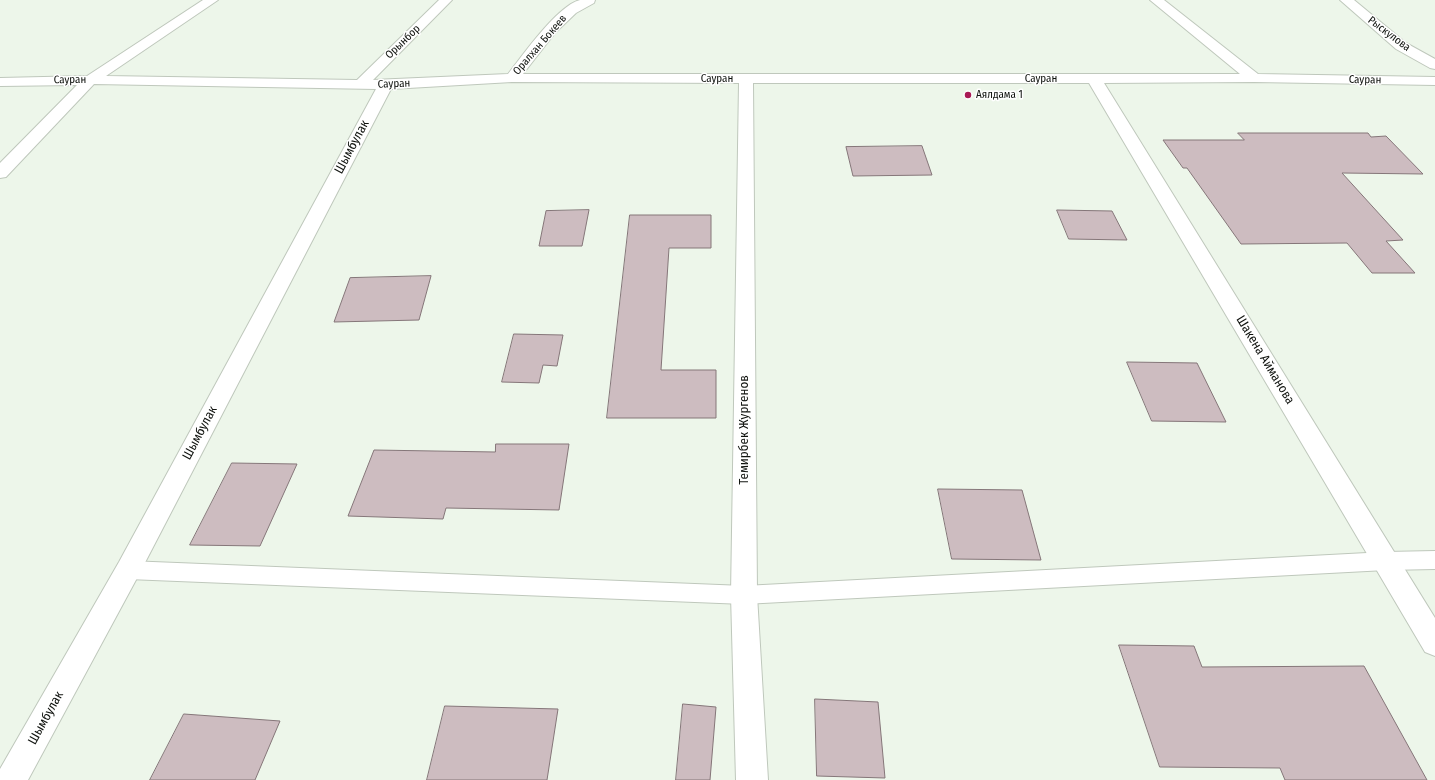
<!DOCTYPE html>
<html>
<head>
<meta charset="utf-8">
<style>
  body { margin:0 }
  canvas { display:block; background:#edf6ea }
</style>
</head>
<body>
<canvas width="1435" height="780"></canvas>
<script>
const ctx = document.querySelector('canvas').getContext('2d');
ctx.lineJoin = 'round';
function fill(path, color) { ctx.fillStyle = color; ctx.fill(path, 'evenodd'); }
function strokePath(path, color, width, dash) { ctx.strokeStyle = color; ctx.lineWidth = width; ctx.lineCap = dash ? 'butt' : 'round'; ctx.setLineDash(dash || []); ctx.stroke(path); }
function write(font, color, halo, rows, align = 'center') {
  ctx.font = font + ' "Fira Sans Condensed",sans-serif'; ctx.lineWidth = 3; ctx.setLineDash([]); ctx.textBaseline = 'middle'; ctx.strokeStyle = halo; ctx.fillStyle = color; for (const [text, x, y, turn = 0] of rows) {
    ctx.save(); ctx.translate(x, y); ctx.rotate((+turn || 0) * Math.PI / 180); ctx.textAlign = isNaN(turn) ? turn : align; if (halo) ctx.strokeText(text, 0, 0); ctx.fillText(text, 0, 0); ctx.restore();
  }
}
const building = new Path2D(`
  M 1238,133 L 1368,133 L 1371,137 L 1386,136 L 1423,174 L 1342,173 L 1403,240 L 1386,241 L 1415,273 L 1372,273 L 1347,243 L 1241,244 L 1187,168 L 1183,168 L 1163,140 L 1244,140 Z
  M 922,146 L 932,175 L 853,176 L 846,147 Z
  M 589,210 L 582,246 L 539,246 L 546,211 Z
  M 1057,210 L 1112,211 L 1127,240 L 1069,239 Z
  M 630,215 L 711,215 L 711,248 L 669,248 L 661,370 L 716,370 L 716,418 L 607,418 Z
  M 431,276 L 419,320 L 334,322 L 350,278 Z
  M 514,334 L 563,335 L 557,366 L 543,365 L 539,383 L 502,382 Z
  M 1127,362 L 1197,363 L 1226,422 L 1152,421 Z
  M 496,444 L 569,444 L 559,510 L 446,508 L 443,519 L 348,516 L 374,450 L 495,452 Z
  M 232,463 L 297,464 L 260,546 L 190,545 Z
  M 938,489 L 1022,490 L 1041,560 L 952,559 Z
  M 1119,645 L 1194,646 L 1202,667 L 1364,666 L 1427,780 L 1285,780 L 1280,768 L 1160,767 Z
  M 815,699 L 878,702 L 885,778 L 817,776 Z
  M 683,704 L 716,707 L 710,780 L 676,780 Z
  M 445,706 L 558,709 L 547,780 L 427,780 Z
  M 184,714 L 280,721 L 255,780 L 150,780 Z`);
fill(building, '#cdbcc0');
strokePath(building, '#857679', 1);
const service = new Path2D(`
  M 1435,551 L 1435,569 L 1386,570 L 744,604 L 128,579 L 121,576 L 118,570 L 121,564 L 128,561 L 744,586 L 1386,552 Z`);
const minor = new Path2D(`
  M 203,0 L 218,0 L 106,76 L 357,80 L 439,0 L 452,0 L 373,80 L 508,74 C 523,55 557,6 580,0 C 584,0 591,0 595,0 L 594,3 L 576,13 L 555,33 L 523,74 L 1240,74 L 1150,0 L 1164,0 L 1258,74 L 1435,77 L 1435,85 L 1254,82 L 1104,83 L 1435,618 L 1435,656 L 1425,652 L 1089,83 L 753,83 L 757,595 L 768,780 L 736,780 L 731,595 L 739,83 L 512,82 L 391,89 L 137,578 L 28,780 L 0,780 L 0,769 L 119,562 L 376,89 L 94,84 L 6,177 L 0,178 L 0,163 L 77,85 L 0,86 L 0,78 L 87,76 Z
  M 1340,0 L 1354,0 L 1406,43 L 1435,59 L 1435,69 L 1430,68 L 1396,49 Z`);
strokePath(service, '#bfc8bc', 2);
strokePath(minor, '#bfc8bc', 2);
fill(service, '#fff');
fill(minor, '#fff');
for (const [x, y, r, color] of [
  [968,95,4,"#a91a55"]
]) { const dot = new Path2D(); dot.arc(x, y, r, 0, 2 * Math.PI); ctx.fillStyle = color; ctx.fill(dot); strokePath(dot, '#fff', 1.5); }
write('11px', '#0f120e', '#fff', [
  ["Рыскулова",1389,34,37],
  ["Орынбор",403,42,-44],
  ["Оралхан Бокеев",540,45,-49],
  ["Сауран",717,79],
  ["Сауран",1041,79],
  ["Сауран",70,80,-1],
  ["Сауран",1365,80,1],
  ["Сауран",394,84,-2]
]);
write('11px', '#0f120e', '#fff', [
  ["Аялдама 1",976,95]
], 'left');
write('13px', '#0f120e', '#fff', [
  ["Шымбулак",352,147,-62],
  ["Шакена Айманова",1265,360,59],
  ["Темирбек Жургенов",744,430,-90],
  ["Шымбулак",200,433,-62],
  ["Шымбулак",46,718,-61]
]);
</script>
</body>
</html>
